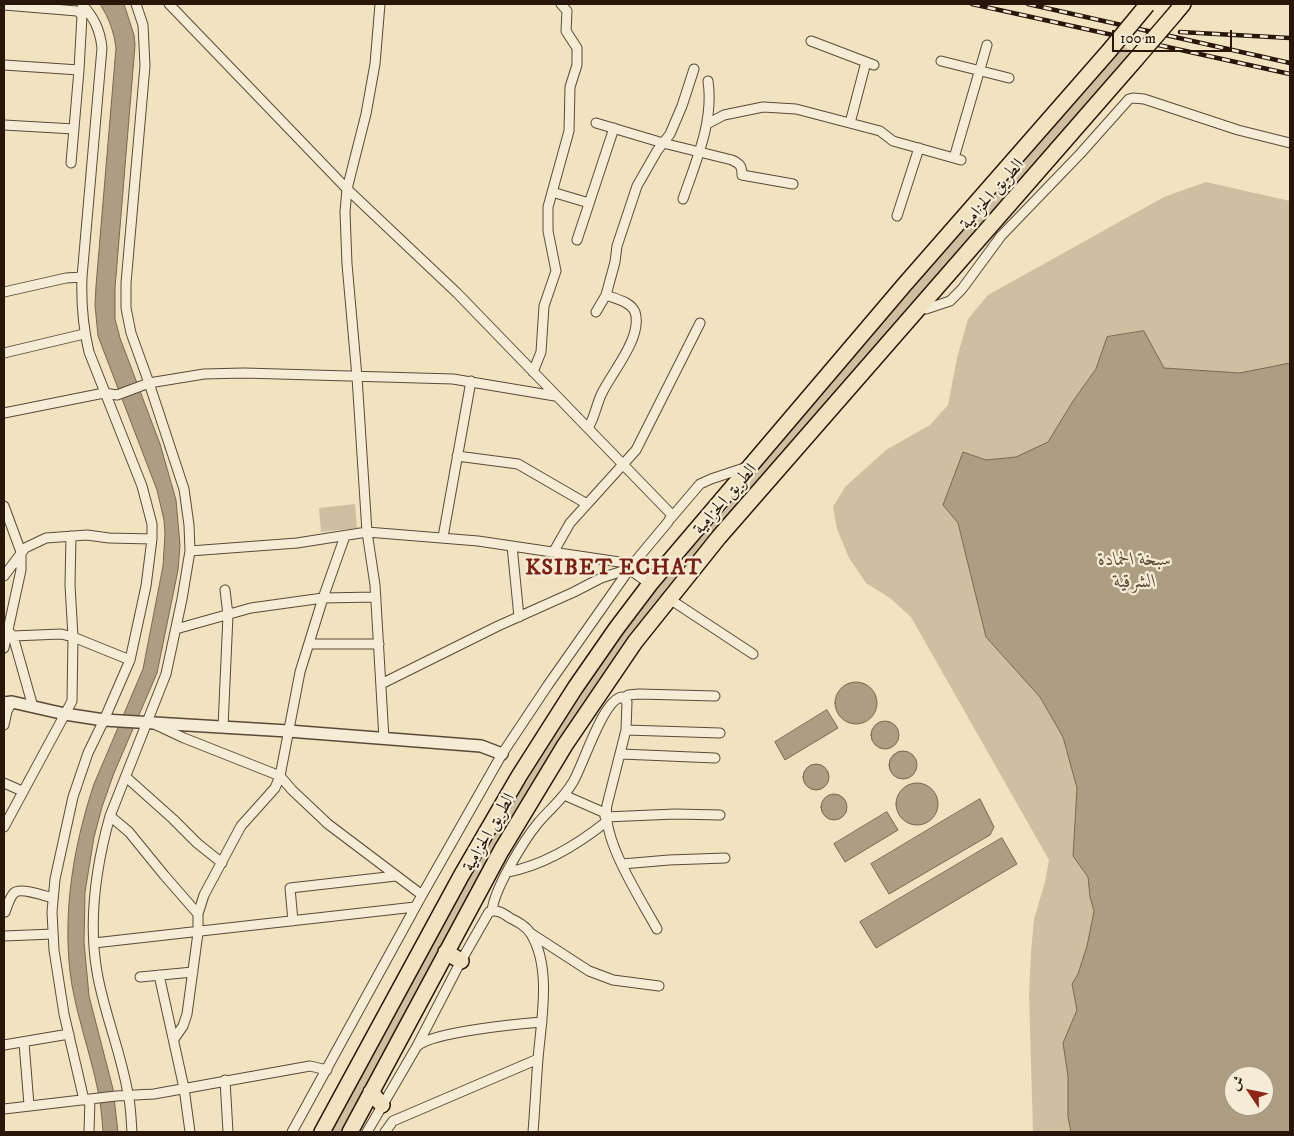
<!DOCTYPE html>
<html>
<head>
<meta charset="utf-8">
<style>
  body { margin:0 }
  #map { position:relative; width:1294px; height:1136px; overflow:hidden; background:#f1e2c0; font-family:"IM FELL DW Pica",Amiri,serif }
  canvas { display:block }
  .frame { position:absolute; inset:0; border:5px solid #281709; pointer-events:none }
  .north { position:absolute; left:1224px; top:1066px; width:50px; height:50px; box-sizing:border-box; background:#f6ecd6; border:1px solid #a49784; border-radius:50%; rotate:304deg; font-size:14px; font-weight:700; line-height:20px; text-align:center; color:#281709 }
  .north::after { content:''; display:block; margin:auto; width:18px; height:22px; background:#8f2418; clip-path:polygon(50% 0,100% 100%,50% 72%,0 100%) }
  .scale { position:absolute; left:1112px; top:30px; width:120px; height:22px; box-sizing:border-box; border:2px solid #281709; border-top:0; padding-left:6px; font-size:15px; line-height:18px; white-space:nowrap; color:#281709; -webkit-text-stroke:4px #f6ecd6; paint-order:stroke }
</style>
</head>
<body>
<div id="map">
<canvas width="1294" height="1136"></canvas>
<div class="frame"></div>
<div class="north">ش</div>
<div class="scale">100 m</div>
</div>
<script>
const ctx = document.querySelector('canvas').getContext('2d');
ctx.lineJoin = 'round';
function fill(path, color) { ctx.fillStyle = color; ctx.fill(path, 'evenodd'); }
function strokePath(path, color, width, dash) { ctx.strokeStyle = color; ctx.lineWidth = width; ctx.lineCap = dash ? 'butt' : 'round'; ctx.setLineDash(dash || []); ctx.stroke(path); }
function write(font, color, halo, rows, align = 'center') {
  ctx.font = font + ' "IM FELL DW Pica",Amiri,serif'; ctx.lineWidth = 4.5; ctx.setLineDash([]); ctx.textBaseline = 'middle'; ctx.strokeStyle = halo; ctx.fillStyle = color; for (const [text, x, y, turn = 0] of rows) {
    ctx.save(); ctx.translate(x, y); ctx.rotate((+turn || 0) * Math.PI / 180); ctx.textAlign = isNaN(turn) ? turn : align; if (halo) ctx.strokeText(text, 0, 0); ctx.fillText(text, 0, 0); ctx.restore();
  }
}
fill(new Path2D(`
  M 1124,47 L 1135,52 L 637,633 L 343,1132 L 325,1132 L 468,870 L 583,684 L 667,571 L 915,282 Z
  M 1206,182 L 1290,201 L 1290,363 L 1240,373 L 1164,368 L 1144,331 L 1107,337 L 1096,369 L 1073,401 L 1048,442 L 1016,457 L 986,460 L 963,452 L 958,523 L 986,637 L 1040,697 L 1063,737 L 1077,788 L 1073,856 L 1088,877 L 1090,897 L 1094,911 L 1087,946 L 1078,974 L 1072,984 L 1077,1010 L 1063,1043 L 1068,1076 L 1068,1117 L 1071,1132 L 1033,1132 L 1029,995 L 1031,952 L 1034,919 L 1045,882 L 1049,860 L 911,617 L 890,598 L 866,583 L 849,558 L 837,529 L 833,507 L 845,487 L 886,450 L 930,425 L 948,405 L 957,358 L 968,319 L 988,295 L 1164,197 Z
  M 355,504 L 357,528 L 321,532 L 319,508 Z`), '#cfbfa1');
const water = new Path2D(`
  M 100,4 L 124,4 L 134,35 L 135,45 L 115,288 L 115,319 L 120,338 L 160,444 L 176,500 L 180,545 L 178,570 L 157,673 L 114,773 L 102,807 L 94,837 L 85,892 L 84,942 L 89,996 L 113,1089 L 118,1132 L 103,1132 C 102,1119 101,1104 98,1091 C 90,1051 75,1012 70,972 C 63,908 74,844 94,784 L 143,669 L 163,566 L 165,534 L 164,520 L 157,490 L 98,336 L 95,305 L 96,286 L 116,48 C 114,32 109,18 100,4 Z
  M 1144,331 L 1164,368 L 1240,373 L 1290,363 L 1290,1132 L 1071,1132 L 1068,1117 L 1068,1076 L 1063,1043 L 1077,1010 L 1072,984 L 1078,974 L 1087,946 L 1094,911 L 1090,897 L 1088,877 L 1073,856 L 1077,788 L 1063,737 L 1040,697 L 986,637 L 958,523 L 943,505 L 963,452 L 986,460 L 1016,457 L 1048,442 L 1073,401 L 1096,369 L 1107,337 ZM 1234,1076 L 1264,1076 L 1264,1106 L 1234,1106 Z
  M835 703a21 21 0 1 1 42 0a21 21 0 1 1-42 0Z
  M 827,710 L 838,728 L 785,760 L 775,742 Z
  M871 735a14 14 0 1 1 28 0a14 14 0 1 1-28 0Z
  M889 765a14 14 0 1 1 28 0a14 14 0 1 1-28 0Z
  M803 777a13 13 0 1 1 26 0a13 13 0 1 1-26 0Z
  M896 804a21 21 0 1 1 42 0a21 21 0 1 1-42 0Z
  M821 807a13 13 0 1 1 26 0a13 13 0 1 1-26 0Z
  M 980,799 L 994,827 L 990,835 L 889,894 L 871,864 Z
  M 887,812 L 898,830 L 845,862 L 834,844 Z
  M 1002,838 L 1017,864 L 876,948 L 860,922 Z`);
fill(water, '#ad9d82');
strokePath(water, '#786752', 1);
const minor = new Path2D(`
  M 82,4 C 94,18 100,29 102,48 L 82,277 C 81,303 83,327 89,352 L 142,486 L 152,524 L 152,539 L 146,586 L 130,660 L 104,720 L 88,753 L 73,797 L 55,879 L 52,912 L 54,950 L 64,1014 L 84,1100
  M 169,4 L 347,189 L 457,293 L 672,515 L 668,522 L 633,564 L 548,685 L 502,754 L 422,895 L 292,1132
  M 380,4 L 375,64 L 366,114 L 347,189 L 345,212 L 347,264 L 357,377 L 367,532 L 375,585 L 384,739
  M 4,5 L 77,11 L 82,15 L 79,70 L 71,163
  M 811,41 L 874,65
  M 941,61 L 1009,78
  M 4,65 L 79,70
  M 596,123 L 663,143 L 732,160 C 740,164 742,166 742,175 L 793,184
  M 850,123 L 866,62
  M 707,124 L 724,115 L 763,107 L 796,109 L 880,131 L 893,141 L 961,160
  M 4,125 L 74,129
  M 954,158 L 987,45
  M 552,192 L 589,203
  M 683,199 C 696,161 714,121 708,81
  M 897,216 L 919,148
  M 577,240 L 614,128
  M 4,292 L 66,278 L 82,277
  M 921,306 L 926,309 L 950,301 L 962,289 L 1001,236 L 1080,154 L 1129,99 L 1133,98 L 1144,99 L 1238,130 L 1290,143
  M 596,312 L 606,295 L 615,262 L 617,246 L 637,186 L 657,151 L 670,134 L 682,106 L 694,69
  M 4,353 L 84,334
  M 533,372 L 541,352 L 544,306 L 556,271 L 548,231 L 548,207 L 569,131 L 570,87 L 577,65 L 577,48 L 566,31 L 567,11 L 561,4
  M 4,413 L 104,393 L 117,395 L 149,383 L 204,374 L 244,373 L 453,379 L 555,396
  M 588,428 C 595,417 596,405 602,393 C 612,372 643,337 635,312 C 631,302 616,299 606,295
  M 457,456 L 518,464 L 587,504
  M 4,506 L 21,552 L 21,570 L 4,648
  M 671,518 L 700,484 L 711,479 L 747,467
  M 443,537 L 471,381
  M 512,546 L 519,617
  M 190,551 L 297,543 L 367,532 L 478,541 L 633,564
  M 554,551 L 570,523 L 636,450 L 700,323
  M 4,576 L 25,548 L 46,538 L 87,535 L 109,538 L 152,539
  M 668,598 L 753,654
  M 176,629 L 251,608 L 323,598 L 376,597
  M 9,632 L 13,636 L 33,707
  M 13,636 L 61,634 L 73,637 L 130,660
  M 309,644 L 379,644
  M 381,684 L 498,626 L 574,592 L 601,578 L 629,569 L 650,584
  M 625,699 L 628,695 L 639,694 L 715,696
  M 154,724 L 184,738 L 280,776 L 292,790 L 328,824 L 422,895
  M 4,725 L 7,711 L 12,702
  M 223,727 L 228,615 L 225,590
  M 626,730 L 720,733
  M 621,754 L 715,758
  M 126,777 L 173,819 L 197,843 L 222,863
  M 4,783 L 22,791
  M 564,795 L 605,813
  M 110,816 L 129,832 L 164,875 L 198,914
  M 605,817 L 675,814 L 720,815
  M 4,827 L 72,701 L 73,637 L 70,585 L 71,536
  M 622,864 L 669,860 L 725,858
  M 508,872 C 545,865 577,845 606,822
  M 492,911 C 494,889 524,840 538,823 C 550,809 564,798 573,782 C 583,766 603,699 622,697 L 627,702 L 626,730 L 607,805 C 601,839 640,898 657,929
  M 5,912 C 7,906 10,897 14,893 C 20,887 45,896 53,898
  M 293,921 L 290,888 L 396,876
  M 532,934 L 589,971 L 613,980 L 659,986
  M 4,936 L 53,934
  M 94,943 L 415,907
  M 159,975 L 184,1088 L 190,1132
  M 140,977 L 193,972
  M 174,1039 L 183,1026 L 187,1014 L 198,933 L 198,914 L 204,895 L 241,826 L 275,788 L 280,776 L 300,672 L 323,598 L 345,536
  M 24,1043 L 29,1105
  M 4,1045 L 69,1034
  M 417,1046 L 461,961 L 489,912 C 497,909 503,913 510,918 C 518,922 526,926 531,934 C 552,968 541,1022 538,1059 C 536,1084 535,1108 533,1132
  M 225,1080 L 228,1132
  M 90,1099 L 116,1096 L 154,1094 L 310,1066 L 327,1070
  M 4,1109 L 90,1099 L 89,1132
  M 132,1132 C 131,1120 131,1106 128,1094 C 121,1052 104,1013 97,972 C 88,920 96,866 110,816 L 166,674 L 182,599 L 190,551 L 189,525 L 184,489 L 149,383 L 131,333 L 126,308 L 126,283 L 145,66 L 143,25 L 136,4
  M 367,1132 L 417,1046 C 433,1032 517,1024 542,1022
  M 385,1132 L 393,1121 L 538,1059`);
const tertiary = new Path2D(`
  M 4,703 L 12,702 L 65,714 L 104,720 L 288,731 L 481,746 L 502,754`);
const trunk = new Path2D(`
  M 1173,16 L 1183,4
  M 446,952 L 461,961
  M 371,1092 L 382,1105
  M 322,1132 L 461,876 L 519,776 L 575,688 L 616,629 L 650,584 L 905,284 L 1109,51
  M 350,1132 L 501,851 L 565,745 L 635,642 L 719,537 L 1136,59`);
strokePath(minor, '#5a4a37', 11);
strokePath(tertiary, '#5a4a37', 14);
strokePath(trunk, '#281709', 18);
strokePath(minor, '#f6ecd6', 9);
strokePath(tertiary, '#f6ecd6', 11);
strokePath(trunk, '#f1e2c0', 15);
const rail = new Path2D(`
  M 972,4 L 1290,74
  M 1028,4 L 1290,63
  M 1180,32 L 1290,38`);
strokePath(rail, '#281709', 4.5);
strokePath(rail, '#f6ecd6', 2.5, [8]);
const trunkBridge = new Path2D(`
  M 1109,51 L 1147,5
  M 1136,59 L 1173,16`);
strokePath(trunkBridge, '#281709', 18, []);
strokePath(trunkBridge, '#f1e2c0', 15);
write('18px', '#281709', '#f6ecd6', [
  ["الطريق الحزامية",993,195,-49],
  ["الطريق الحزامية",726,500,-49],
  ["الطريق الحزامية",490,833,-60]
]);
write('italic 19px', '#5d4d39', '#f6ecd6', [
  ["سبخة الحمادة",1135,561],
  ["الشرقية",1135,583]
]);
ctx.letterSpacing = '1px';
write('bold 22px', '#7a1f14', '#f6ecd6', [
  ["KSIBET ECHAT",614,569]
]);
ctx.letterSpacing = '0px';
</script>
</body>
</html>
